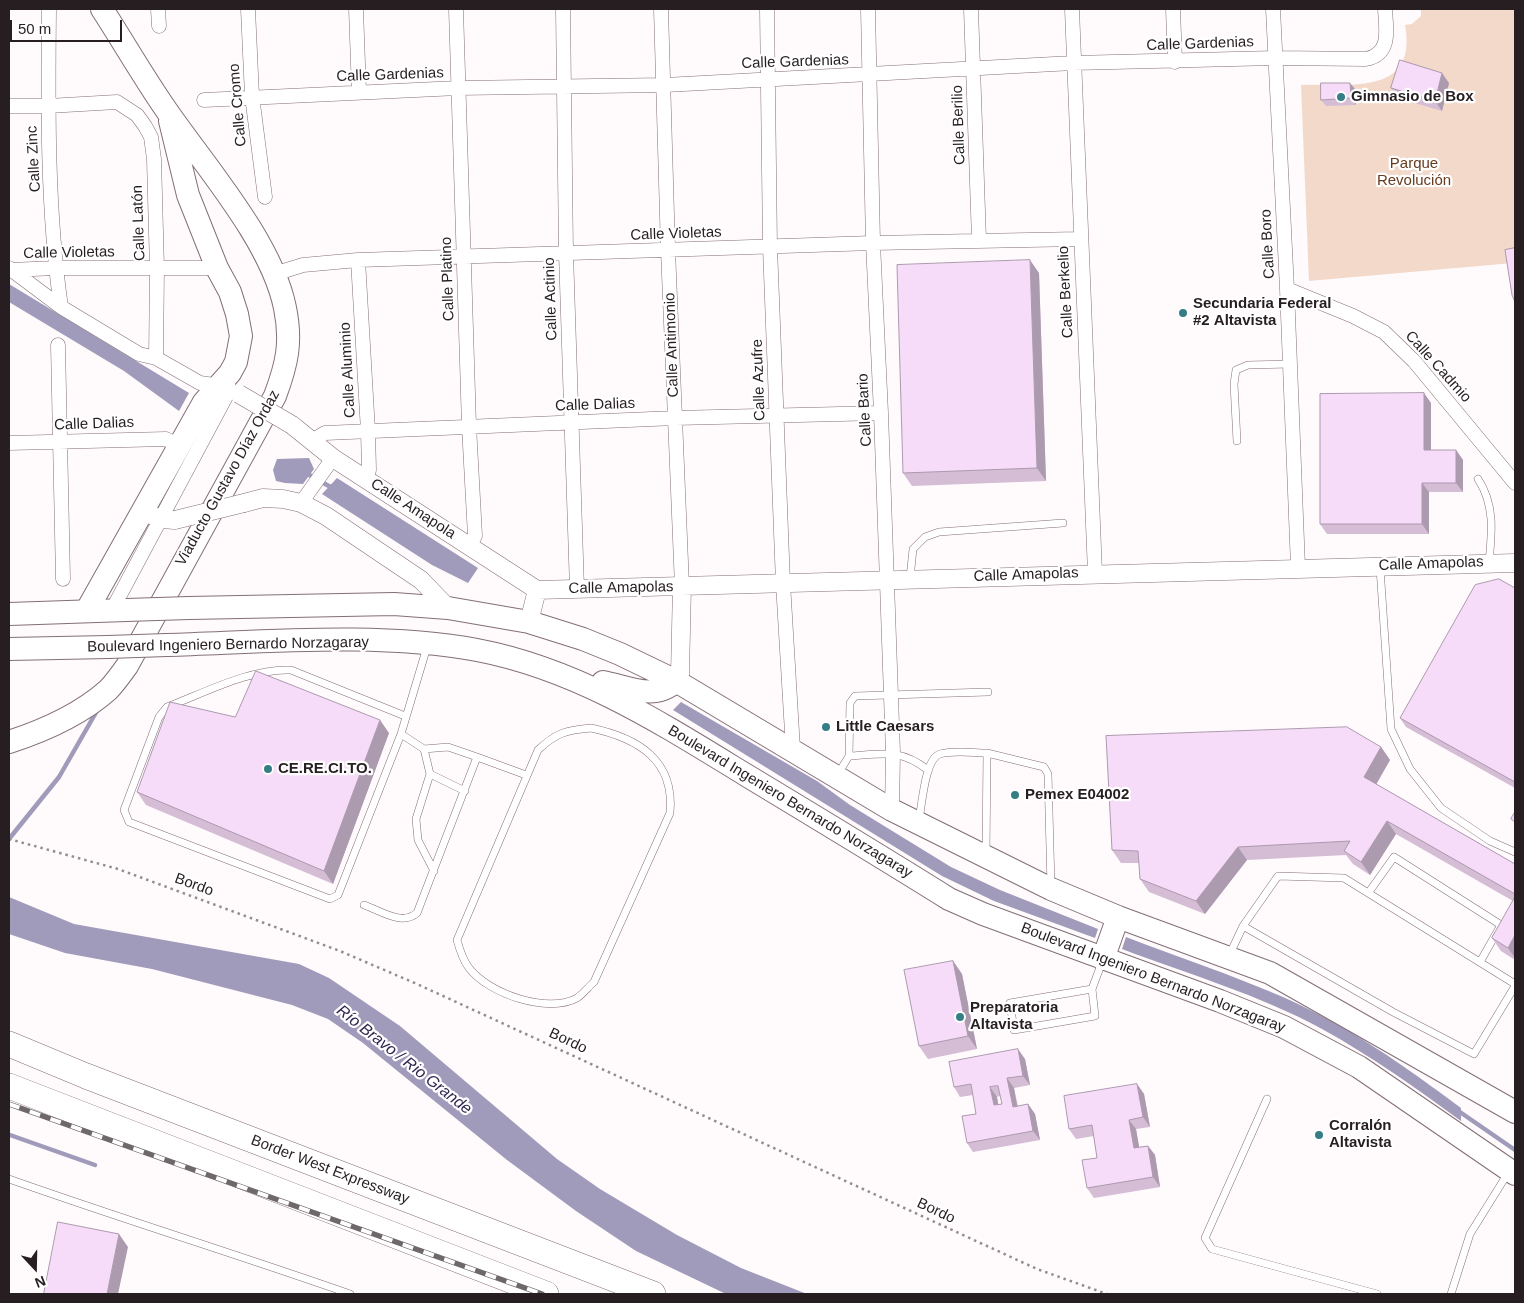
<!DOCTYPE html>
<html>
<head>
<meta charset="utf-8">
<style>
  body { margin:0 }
  #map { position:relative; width:1524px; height:1303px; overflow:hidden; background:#fffafc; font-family:Helvetica,sans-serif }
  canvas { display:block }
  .frame { position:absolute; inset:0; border:10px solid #261e21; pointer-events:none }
  .north { position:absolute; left:10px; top:1243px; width:50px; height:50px; -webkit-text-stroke:4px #fff; paint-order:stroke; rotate:159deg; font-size:14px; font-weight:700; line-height:20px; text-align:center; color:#261e21 }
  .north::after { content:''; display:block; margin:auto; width:18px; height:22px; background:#261e21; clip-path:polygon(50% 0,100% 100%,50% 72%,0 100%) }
  .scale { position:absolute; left:10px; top:20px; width:112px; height:22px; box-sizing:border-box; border:2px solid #261e21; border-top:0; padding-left:6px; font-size:15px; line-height:18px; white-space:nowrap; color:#261e21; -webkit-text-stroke:4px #fff; paint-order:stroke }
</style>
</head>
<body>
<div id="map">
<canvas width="1524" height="1303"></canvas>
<div class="frame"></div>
<div class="north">N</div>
<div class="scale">50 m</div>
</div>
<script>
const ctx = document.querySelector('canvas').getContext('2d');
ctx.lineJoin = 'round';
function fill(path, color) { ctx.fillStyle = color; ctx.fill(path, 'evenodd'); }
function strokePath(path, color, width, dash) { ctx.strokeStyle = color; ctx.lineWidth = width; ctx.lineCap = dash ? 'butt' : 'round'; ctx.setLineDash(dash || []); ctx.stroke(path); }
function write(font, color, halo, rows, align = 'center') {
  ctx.font = font + ' Helvetica,sans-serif'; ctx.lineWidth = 4.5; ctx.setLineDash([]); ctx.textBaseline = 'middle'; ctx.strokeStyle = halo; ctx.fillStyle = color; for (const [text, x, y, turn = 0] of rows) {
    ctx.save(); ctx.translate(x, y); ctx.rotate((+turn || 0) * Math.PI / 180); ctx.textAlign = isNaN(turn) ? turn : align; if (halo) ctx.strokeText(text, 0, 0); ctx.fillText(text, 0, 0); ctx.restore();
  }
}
fill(new Path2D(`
  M 1421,9 L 1515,9 L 1515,273 L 1513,263 L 1309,281 L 1301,85 C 1349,83 1418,97 1405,25 L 1412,24 L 1421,16 Z`), '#f3d9ca');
fill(new Path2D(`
  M 9,284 L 189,393 L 179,411 L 124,371 L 9,302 Z
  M 309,458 L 314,469 L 303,484 L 285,483 L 276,481 L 273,470 L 277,459 Z
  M 337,478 L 478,568 L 468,583 L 432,565 L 322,494 Z
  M 681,702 L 817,781 L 850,805 L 951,867 L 1000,890 L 1098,929 L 1095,938 L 994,901 L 942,876 L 673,710 Z
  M 9,897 L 74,924 L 299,964 L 329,978 L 400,1026 L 557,1159 L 600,1189 L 677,1235 L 741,1268 L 807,1294 L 726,1294 L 636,1251 L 576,1211 L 507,1160 L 363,1043 L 328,1019 L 292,1005 L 152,969 L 65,953 L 9,934 Z
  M 1126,937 C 1178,957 1232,975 1283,997 C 1347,1025 1406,1067 1461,1108 L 1461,1121 C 1416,1088 1371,1056 1322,1029 C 1260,995 1188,974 1122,949 Z`), '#a09bba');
strokePath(new Path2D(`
  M 306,473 L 334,489
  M 9,839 L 59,777 L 98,709
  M 1457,1110 L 1515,1150
  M 10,1135 L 95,1165`), '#a09bba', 4.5);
const service = new Path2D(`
  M 1237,441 L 1234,384 L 1236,370 L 1248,365 L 1290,364
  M 1478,479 C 1495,505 1492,532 1489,562
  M 1380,568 L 1391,729 L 1410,769 L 1441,808 L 1490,841 L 1515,852
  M 910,578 L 913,549 L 925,537 L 939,532 L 1063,523
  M 405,716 L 291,670 C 251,668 204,693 167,707 L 159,717 L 124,810 L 129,822 L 330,899 L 338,895 L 401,734 L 427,647
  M 591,728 C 638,738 675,760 670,813 L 594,982 C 589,986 583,994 577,998 C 548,1014 489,994 469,968 C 463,960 460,951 457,940 L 538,750 C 556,733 566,730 591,728 Z
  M 424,749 L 430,774 L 416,819 L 418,840 L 434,871
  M 987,753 L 1044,767 L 1048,774 L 1051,886
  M 849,756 L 850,703 L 855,696 L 988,692
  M 477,757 L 526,775
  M 430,774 L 465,791
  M 838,774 L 849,756 C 882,754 900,748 928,770
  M 919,819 C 922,805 925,758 940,754 C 954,750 973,753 987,753 L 986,854
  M 1369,892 L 1394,857 L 1501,925 L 1480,962
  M 364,905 C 381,911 402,926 417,913 L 477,757 L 448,747 L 424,749 L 401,734
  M 1243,926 L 1393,1012 L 1474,1054 L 1515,986
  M 1229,956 L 1243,926 L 1278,876 L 1344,878 L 1515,984
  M 1092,989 L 1010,1003 L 1014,1030 L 1095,1016 L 1092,989 L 1102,962
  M 1267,1099 L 1205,1238 L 1212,1249 L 1377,1294
  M 9,1179 C 122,1219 236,1254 350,1294
  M 1451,1294 L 1470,1234 L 1508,1173`);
const minor = new Path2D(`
  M 49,9 C 48,108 47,209 61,307
  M 158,9 L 159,26
  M 248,9 L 252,96 L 265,197
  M 356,9 L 359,92
  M 456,9 L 469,426 L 475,536 L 469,547
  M 563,9 L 566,253 L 577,589
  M 661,9 L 668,250 L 682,586
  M 767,9 L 770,247 L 783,583 L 793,749
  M 868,9 L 873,243 L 881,413 L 893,753 L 892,810
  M 971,9 L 979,240
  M 1072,9 L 1095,573
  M 1173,9 L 1175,62
  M 1273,9 L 1287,289 L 1298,567
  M 204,100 L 458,88 L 665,85 L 1073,63 L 1275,58 L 1366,59 C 1392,54 1386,29 1385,9
  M 9,106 L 48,106 L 117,102 L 137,115 L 145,126 L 151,137 L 154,159 L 157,269 L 156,358
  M 358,260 L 368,431 L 369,470 L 366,479
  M 9,268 L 61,307 L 139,354 L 156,358 L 200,383 L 220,386
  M 11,270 L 55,268 L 217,268
  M 274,274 L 303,265 L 358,260 L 873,243 L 1080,239
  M 1287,289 L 1353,316 L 1384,332 L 1414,361 L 1515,483
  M 58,345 L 63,579
  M 312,441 L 325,433 L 675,418 L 881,413
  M 9,443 L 166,439 L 179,446
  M 301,503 L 333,458
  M 112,610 L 230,389`);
const tertiary = new Path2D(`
  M 292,425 L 333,458 L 537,590
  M 244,503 L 263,498 L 283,499 L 301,503 L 326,516 L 421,580 L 448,608
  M 141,511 L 161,519 L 175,520
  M 537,590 L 1515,563
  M 529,622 L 537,590
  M 676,681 L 680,674 L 682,586`);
const primary = new Path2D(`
  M 87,610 L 204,402 L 230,373 L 236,362 L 241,336 L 237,314 L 230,292 L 217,268 L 188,195 L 170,121
  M 9,742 C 43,731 81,714 108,690 C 115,683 121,674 127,666 L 275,396 C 287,364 292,342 285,308 C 272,242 205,166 167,111 C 144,78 124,43 102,9`);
const trunk = new Path2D(`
  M 189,608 L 394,604 L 448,608 L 529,622 L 583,639 L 620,654 L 676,681 L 892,810 L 1051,889 L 1118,917 L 1270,973 L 1515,1112
  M 9,614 L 126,610
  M 167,645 C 267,642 379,632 477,650 C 577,669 661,723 746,775 C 814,816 882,857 949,899 L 983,914 L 1220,1001 L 1284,1027 L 1359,1067 L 1515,1174
  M 9,649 L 108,647
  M 603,682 C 629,687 654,701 676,681
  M 1103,959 L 1118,917`);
const motorway = new Path2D(`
  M 9,1044 L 86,1076 L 653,1294
  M 9,1086 L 546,1294`);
strokePath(service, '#836f77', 8);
strokePath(minor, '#836f77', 15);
strokePath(tertiary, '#836f77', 19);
strokePath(primary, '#836f77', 24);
strokePath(trunk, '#836f77', 24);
strokePath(motorway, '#836f77', 26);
strokePath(new Path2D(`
  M 9,839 L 118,869 L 340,951 L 417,984 L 1037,1269 L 1107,1294`), '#938d8f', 2.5, [2.5, 4]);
strokePath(service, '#fff', 7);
strokePath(minor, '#fff', 14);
strokePath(tertiary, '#fff', 18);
strokePath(primary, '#fff', 22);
strokePath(trunk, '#fff', 22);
strokePath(motorway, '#fff', 25);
const rail = new Path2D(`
  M 9,1104 L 542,1294`);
strokePath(rail, '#6f686b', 5.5);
strokePath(rail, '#fff', 4, [11]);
const tertiaryBridge = new Path2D(`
  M 239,394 L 292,425
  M 175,520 L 244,503`);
const trunkBridge = new Path2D(`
  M 126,610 L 189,608
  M 108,647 L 167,645`);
strokePath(tertiaryBridge, '#836f77', 19, []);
strokePath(trunkBridge, '#836f77', 24, []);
strokePath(tertiaryBridge, '#fff', 18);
strokePath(trunkBridge, '#fff', 22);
fill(new Path2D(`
  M 1449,83 L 1442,111 L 1398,98 L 1391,88 Z
  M 1355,89 L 1356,105 L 1326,106 L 1321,100 Z
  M 1039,273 L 1046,481 L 912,486 L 903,473 Z
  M 1431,403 L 1431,450 L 1456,450 L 1463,460 L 1463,492 L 1429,492 L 1429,534 L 1327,534 L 1320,524 Z
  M 1515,588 L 1515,788 L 1406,727 L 1400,718 Z
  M 235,717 L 389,733 L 333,884 L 146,805 L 137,792 Z
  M 1381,747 L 1390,760 L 1376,784 L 1515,864 L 1515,960 L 1501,951 L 1492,938 L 1513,901 L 1396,834 L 1370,875 L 1353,864 L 1346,855 L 1247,860 L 1205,914 L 1149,892 L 1140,879 L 1139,863 L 1121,863 L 1112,850 Z
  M 953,961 L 962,974 L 977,1049 L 928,1059 L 919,1046 Z
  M 1025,1059 L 1030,1085 L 1014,1088 L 1018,1106 L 1028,1104 L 1035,1114 L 1040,1140 L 973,1152 L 967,1143 L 976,1114 L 973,1095 L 960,1097 L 954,1087 ZM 1000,1096 L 1002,1104 L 998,1104 L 997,1097 Z
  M 1137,1084 L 1144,1094 L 1150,1127 L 1136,1129 L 1139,1147 L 1148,1146 L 1155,1155 L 1160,1187 L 1094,1198 L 1087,1188 L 1097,1158 L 1094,1136 L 1076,1139 L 1069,1129 Z`), '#d4bdd5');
fill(new Path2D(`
  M 1442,73 L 1449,83 L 1442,111 L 1435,101 Z
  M 1350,83 L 1355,89 L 1356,105 L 1351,98 Z
  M 1030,260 L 1039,273 L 1046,481 L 1037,468 Z
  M 1424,393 L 1431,403 L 1431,460 L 1424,450 Z
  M 1456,450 L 1463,460 L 1463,492 L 1456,483 Z
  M 1422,483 L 1429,492 L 1429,534 L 1422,524 Z
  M 380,720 L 389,733 L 333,884 L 324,871 Z
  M 1381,747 L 1390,760 L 1373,790 L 1364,777 Z
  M 1387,821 L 1396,834 L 1370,875 L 1361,862 Z
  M 1238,847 L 1247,860 L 1205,914 L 1196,901 Z
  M 1515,935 L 1515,958 L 1508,948 Z
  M 953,961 L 962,974 L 977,1049 L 968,1036 Z
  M 1018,1049 L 1025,1059 L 1030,1085 L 1023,1076 Z
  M 1007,1078 L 1014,1088 L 1019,1117 L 1013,1107 Z
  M 1137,1084 L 1144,1094 L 1150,1127 L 1143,1117 Z
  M 990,1087 L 997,1097 L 1000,1115 L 994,1105 Z
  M 1028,1104 L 1035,1114 L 1040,1140 L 1033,1131 Z
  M 1129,1120 L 1136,1129 L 1141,1158 L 1134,1148 Z
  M 1148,1146 L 1155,1155 L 1160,1187 L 1153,1177 Z
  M 119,1234 L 128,1247 L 118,1294 L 107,1294 Z`), '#ac9aae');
const building = new Path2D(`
  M 1400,60 L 1442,73 L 1435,101 L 1391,88 Z
  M 1321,83 L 1350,83 L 1351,98 L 1321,100 Z
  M 1515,248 L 1515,302 L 1512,295 L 1505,250 Z
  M 1030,260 L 1037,468 L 903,473 L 897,265 Z
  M 1424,393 L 1424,450 L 1456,450 L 1456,483 L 1422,483 L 1422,524 L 1320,524 L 1320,394 Z
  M 1499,579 L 1515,588 L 1515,782 L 1400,718 L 1475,585 Z
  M 256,671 L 380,720 L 324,871 L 137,792 L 170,702 L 235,717 Z
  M 1347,727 L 1381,747 L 1364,777 L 1515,864 L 1515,894 L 1387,821 L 1361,862 L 1344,851 L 1350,841 L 1238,847 L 1196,901 L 1140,879 L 1138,851 L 1112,850 L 1106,736 Z
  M 1515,812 L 1515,822 L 1511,819 Z
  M 1515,897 L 1515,935 L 1508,948 L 1492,938 Z
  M 953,961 L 968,1036 L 919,1046 L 904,970 Z
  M 1018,1049 L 1023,1076 L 1007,1078 L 1013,1107 L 1028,1104 L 1033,1131 L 967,1143 L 962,1116 L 976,1114 L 971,1084 L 954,1087 L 949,1062 ZM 998,1086 L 1002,1104 L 994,1105 L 990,1087 Z
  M 1137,1084 L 1143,1117 L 1129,1120 L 1134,1148 L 1148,1146 L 1153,1177 L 1087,1188 L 1082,1160 L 1097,1158 L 1092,1125 L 1069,1129 L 1064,1096 Z
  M 58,1222 L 119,1234 L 107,1294 L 44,1294 Z`);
fill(building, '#f6dcf8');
strokePath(building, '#ac9aae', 1);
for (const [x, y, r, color] of [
  [1341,97,5,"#367e85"],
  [1183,313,5,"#367e85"],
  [826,727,5,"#367e85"],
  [268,769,5,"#367e85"],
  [1015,795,5,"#367e85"],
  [960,1017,5,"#367e85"],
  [1319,1135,5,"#367e85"]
]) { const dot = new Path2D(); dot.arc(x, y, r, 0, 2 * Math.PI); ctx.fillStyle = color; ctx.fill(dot); strokePath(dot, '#fff', 2); }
write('15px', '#261e21', '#fff', [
  ["Calle Gardenias",1200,44,-2],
  ["Calle Gardenias",795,62,-2],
  ["Calle Gardenias",390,75,-2],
  ["Calle Cromo",238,105,-95],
  ["Calle Berilio",959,125,-92],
  ["Calle Zinc",34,159,-93],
  ["Calle Latón",139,223,-92],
  ["Calle Violetas",676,234,-2],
  ["Calle Boro",1268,244,-93],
  ["Calle Violetas",69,253,-1],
  ["Calle Platino",448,279,-92],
  ["Calle Berkelio",1066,292,-93],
  ["Calle Actinio",551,299,-92],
  ["Calle Antimonio",672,345,-92],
  ["Calle Cadmio",1438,367,48],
  ["Calle Aluminio",348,370,-93],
  ["Calle Azufre",759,380,-92],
  ["Calle Dalias",595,405,-2],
  ["Calle Bario",865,410,-93],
  ["Calle Dalias",94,424,-2],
  ["Viaducto Gustavo Díaz Ordaz",228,478,-61],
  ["Calle Amapola",413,509,33],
  ["Calle Amapolas",1431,564,-2],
  ["Calle Amapolas",1026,575,-2],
  ["Calle Amapolas",621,588,-1],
  ["Boulevard Ingeniero Bernardo Norzagaray",228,645,-1],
  ["Boulevard Ingeniero Bernardo Norzagaray",790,802,31],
  ["Bordo",194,885,20],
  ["Boulevard Ingeniero Bernardo Norzagaray",1153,978,21],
  ["Bordo",568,1041,25],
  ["Border West Expressway",330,1170,21],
  ["Bordo",936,1211,25]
]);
write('bold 15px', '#261e21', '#fff', [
  ["Gimnasio de Box",1351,97],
  ["Secundaria Federal",1193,304],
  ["#2 Altavista",1193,321],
  ["Little Caesars",836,727],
  ["CE.RE.CI.TO.",278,769],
  ["Pemex E04002",1025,795],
  ["Preparatoria",970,1008],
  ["Altavista",970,1025],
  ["Corralón",1329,1126],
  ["Altavista",1329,1143]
], 'left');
write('15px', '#673b1d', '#fff', [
  ["Parque",1414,164],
  ["Revolución",1414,181]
]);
write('italic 16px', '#332752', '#fff', [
  ["Río Bravo / Rio Grande",404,1060,38]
]);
</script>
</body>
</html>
